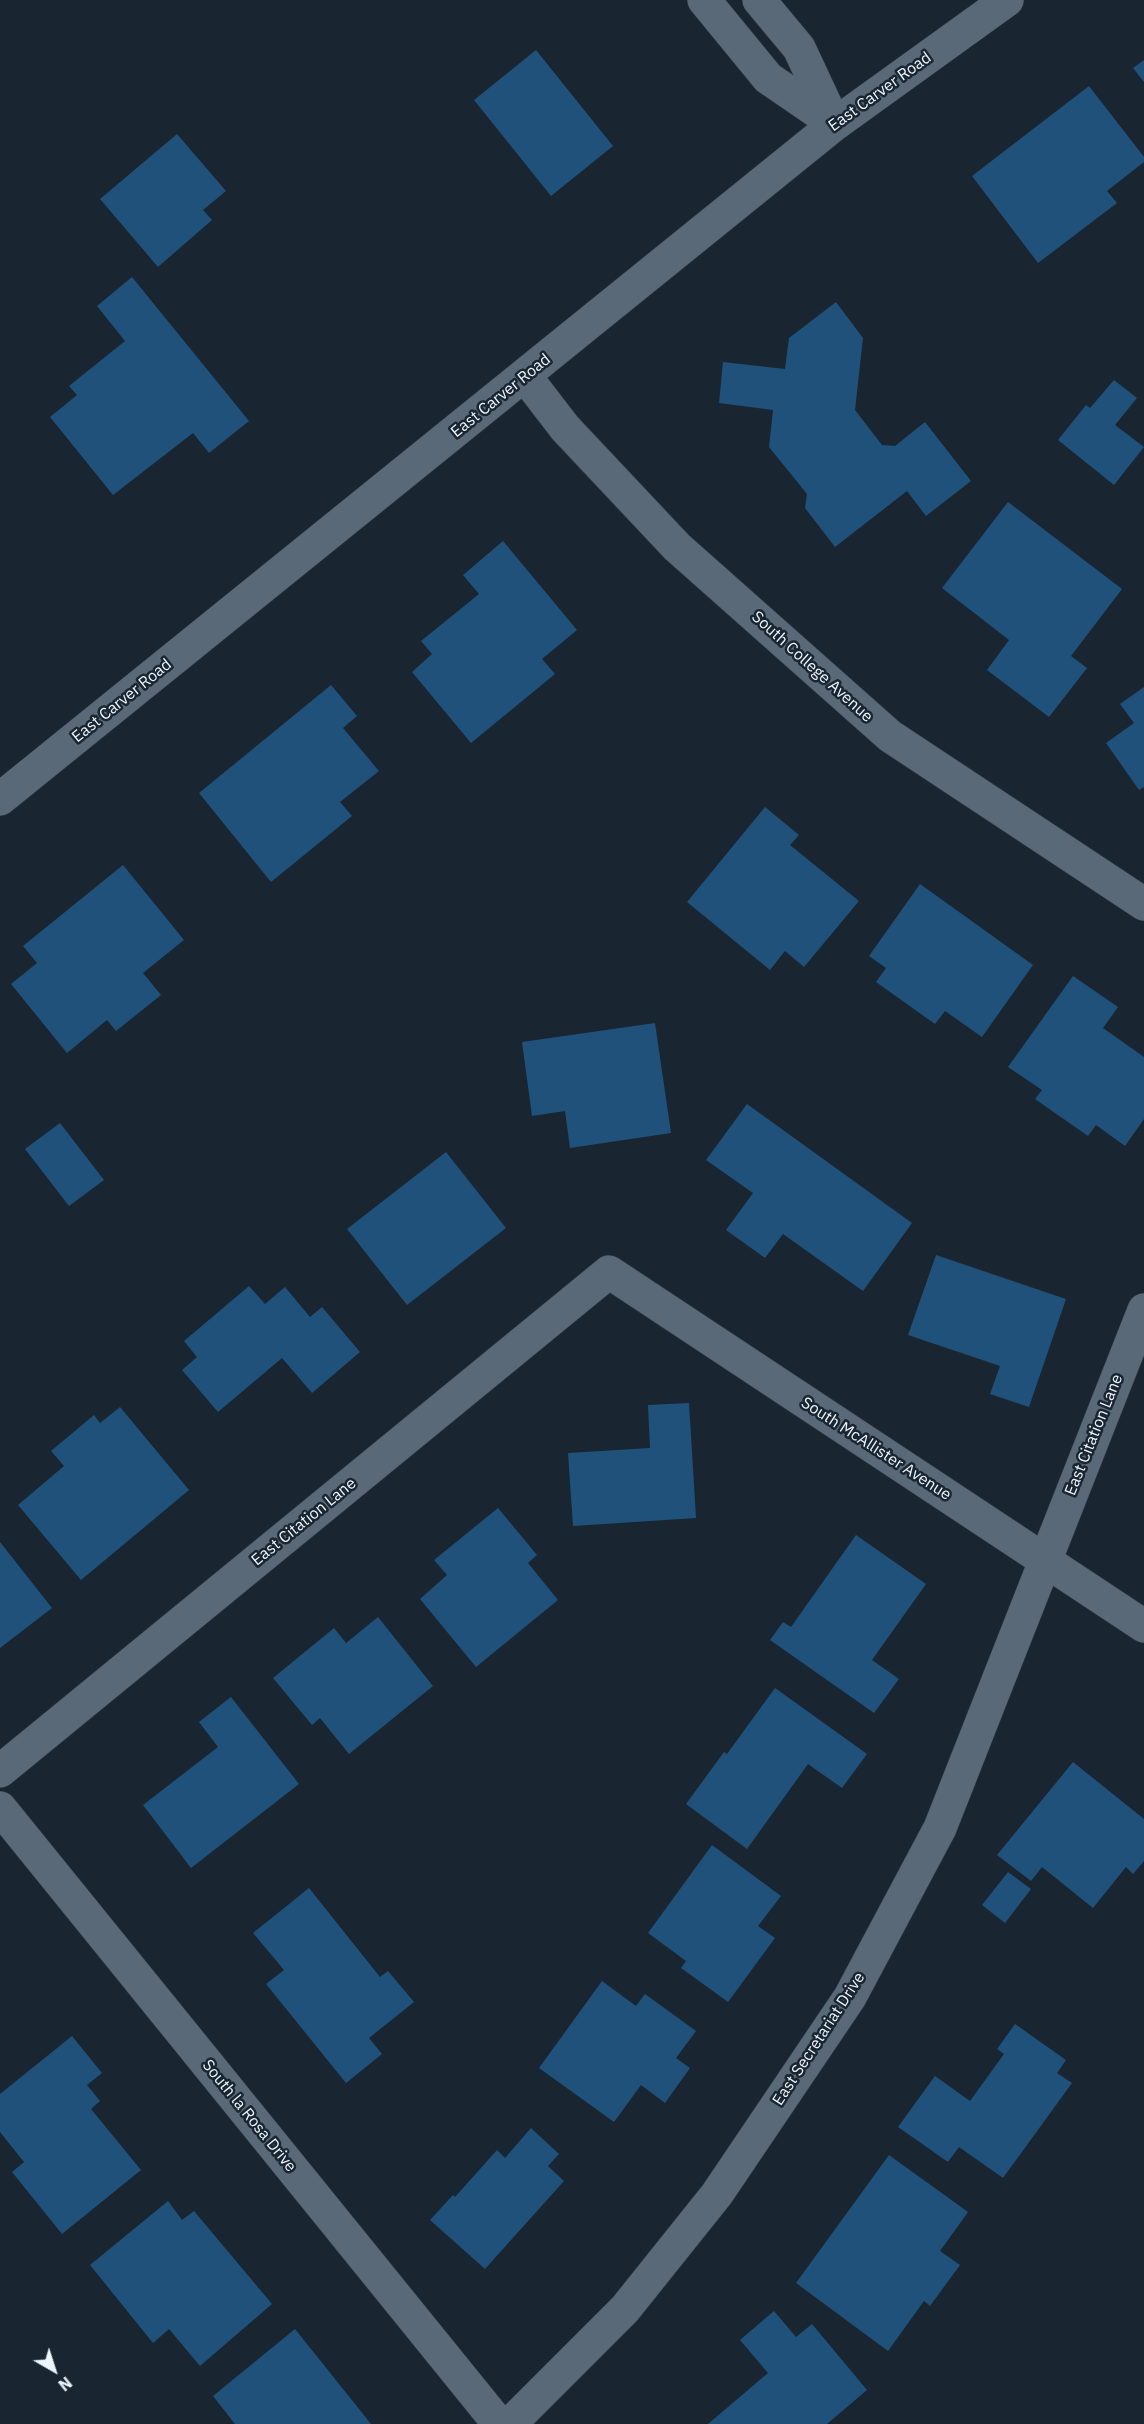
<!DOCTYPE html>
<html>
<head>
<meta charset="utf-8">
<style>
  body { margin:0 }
  #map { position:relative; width:1144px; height:2424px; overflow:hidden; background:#192632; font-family:"IBM Plex Sans",sans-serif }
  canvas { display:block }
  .north { position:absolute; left:24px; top:2340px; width:60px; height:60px; -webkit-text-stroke:4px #192632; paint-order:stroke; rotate:141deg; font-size:16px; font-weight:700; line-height:24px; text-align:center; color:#ecf4fd }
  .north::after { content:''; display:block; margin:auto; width:21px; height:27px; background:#ecf4fd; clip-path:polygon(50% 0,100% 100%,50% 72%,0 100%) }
</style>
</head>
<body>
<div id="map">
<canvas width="1144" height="2424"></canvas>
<div class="north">N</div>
</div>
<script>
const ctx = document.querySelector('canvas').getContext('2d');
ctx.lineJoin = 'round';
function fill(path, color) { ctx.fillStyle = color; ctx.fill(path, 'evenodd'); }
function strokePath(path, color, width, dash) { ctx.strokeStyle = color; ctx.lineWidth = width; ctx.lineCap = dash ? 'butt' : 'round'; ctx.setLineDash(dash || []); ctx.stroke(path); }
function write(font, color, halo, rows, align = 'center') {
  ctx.font = font + ' "IBM Plex Sans",sans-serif'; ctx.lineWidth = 5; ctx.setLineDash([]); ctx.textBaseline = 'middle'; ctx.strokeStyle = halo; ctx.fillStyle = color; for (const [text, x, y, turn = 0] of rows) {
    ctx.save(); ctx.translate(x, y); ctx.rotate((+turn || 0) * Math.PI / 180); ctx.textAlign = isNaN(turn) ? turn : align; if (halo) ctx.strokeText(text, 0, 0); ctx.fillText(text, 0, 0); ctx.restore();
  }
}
fill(new Path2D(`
  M 536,50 L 613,146 L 551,196 L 474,100 Z
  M 1144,60 L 1144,82 L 1133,68 Z
  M 1089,86 L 1144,157 L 1144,162 L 1107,191 L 1117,203 L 1038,263 L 972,176 Z
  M 177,134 L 226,191 L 203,210 L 212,220 L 158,267 L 100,199 Z
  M 132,277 L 249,421 L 209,453 L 193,433 L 113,495 L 50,417 L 77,395 L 69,386 L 125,341 L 97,306 Z
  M 836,302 L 863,338 L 855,410 L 882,445 L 895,446 L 925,422 L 971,481 L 926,516 L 907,491 L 835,547 L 805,508 L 807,494 L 769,447 L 773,410 L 719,403 L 723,362 L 785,369 L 789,338 Z
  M 1114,380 L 1137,398 L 1115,425 L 1144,447 L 1114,485 L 1058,440 L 1086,405 L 1090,408 Z
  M 1008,502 L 1122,589 L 1071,656 L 1087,668 L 1049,717 L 987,670 L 1009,640 L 942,588 Z
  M 503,541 L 577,630 L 542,659 L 555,674 L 471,743 L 412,672 L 432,654 L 421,641 L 479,594 L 463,575 Z
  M 331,685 L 357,716 L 343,728 L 379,771 L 340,802 L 352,816 L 271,882 L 199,793 Z
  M 1144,687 L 1144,787 L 1139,790 L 1106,743 L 1134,723 L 1120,704 Z
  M 765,807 L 799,835 L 790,845 L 859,901 L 804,967 L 785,951 L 770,970 L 687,902 Z
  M 123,865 L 184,940 L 143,973 L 161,995 L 116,1031 L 107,1020 L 67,1053 L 11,984 L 37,963 L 23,946 Z
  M 920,884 L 1033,965 L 982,1037 L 945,1011 L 935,1024 L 876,982 L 886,968 L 869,956 Z
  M 1073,976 L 1118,1007 L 1103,1028 L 1144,1057 L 1144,1119 L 1125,1146 L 1096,1125 L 1088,1136 L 1035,1099 L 1042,1090 L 1008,1067 Z
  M 655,1023 L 671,1133 L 570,1148 L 565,1111 L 532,1116 L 522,1042 Z
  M 747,1104 L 912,1223 L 863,1291 L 783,1234 L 765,1258 L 726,1230 L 753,1193 L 706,1160 Z
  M 60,1123 L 104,1180 L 69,1206 L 25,1149 Z
  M 446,1152 L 506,1228 L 407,1305 L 347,1229 Z
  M 936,1255 L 1066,1299 L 1029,1407 L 990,1394 L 1000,1366 L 908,1335 Z
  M 249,1286 L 265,1304 L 285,1287 L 310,1317 L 322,1307 L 360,1352 L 312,1393 L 282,1358 L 218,1412 L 182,1370 L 197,1357 L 184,1341 Z
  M 689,1403 L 696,1518 L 573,1526 L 568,1453 L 650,1448 L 648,1405 Z
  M 120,1407 L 189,1490 L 81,1580 L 18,1505 L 64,1466 L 51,1451 L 94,1415 L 100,1423 Z
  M 498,1508 L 537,1555 L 528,1563 L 558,1600 L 476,1667 L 420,1599 L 447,1575 L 434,1560 Z
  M 856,1535 L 926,1584 L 872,1660 L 899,1679 L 874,1713 L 770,1640 L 783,1622 L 791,1627 Z
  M 0,1542 L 52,1608 L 0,1648 Z
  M 378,1617 L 433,1686 L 349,1754 L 320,1718 L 312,1725 L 273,1678 L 334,1628 L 346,1643 Z
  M 775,1688 L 867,1754 L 842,1788 L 808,1764 L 747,1849 L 686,1804 L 724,1752 L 727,1754 Z
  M 231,1697 L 299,1784 L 191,1868 L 143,1805 L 218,1747 L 199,1722 Z
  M 1073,1762 L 1144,1819 L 1144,1861 L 1133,1874 L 1126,1867 L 1093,1908 L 1042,1867 L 1031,1881 L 997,1855 Z
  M 712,1845 L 781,1896 L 758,1926 L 775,1938 L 728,2002 L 681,1968 L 686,1961 L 648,1933 Z
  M 1008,1872 L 1031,1889 L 1005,1923 L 982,1905 Z
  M 309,1888 L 380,1977 L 388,1971 L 414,2002 L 369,2038 L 382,2054 L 346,2083 L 266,1984 L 284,1970 L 253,1933 Z
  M 602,1981 L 636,2006 L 645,1994 L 696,2031 L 676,2058 L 690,2068 L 665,2103 L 641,2085 L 614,2122 L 539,2068 Z
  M 1015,2024 L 1066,2060 L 1057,2073 L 1072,2083 L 1003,2178 L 959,2147 L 948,2162 L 898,2127 L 935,2076 L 970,2101 L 1004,2054 L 997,2049 Z
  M 72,2036 L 102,2073 L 87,2085 L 100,2101 L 91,2109 L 141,2170 L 62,2234 L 12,2172 L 24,2162 L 0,2132 L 0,2094 Z
  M 531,2128 L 559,2154 L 548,2166 L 564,2181 L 485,2269 L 430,2220 L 453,2195 L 455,2197 L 497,2150 L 505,2158 Z
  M 889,2155 L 968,2212 L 940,2251 L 960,2265 L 930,2306 L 924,2301 L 888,2351 L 796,2283 Z
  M 168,2201 L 182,2220 L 194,2211 L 272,2304 L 200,2366 L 169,2329 L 153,2343 L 90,2265 Z
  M 774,2311 L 796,2337 L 812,2324 L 867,2390 L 827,2424 L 708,2424 L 768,2373 L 740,2340 Z
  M 295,2329 L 371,2424 L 235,2424 L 213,2396 Z`), '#20517a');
const minor = new Path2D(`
  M 704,0 L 768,78 L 835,124
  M 759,0 L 799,48 L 834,123
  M 525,376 L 565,428 L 677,547 L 890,736 L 1144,904
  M 0,799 L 835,124 L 1007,0
  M 0,1771 L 609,1272 L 1144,1626
  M 0,1808 L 499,2424
  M 510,2424 L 625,2309 L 717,2194 L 850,1997 L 940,1828 L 1144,1310`);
strokePath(minor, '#37414c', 34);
strokePath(minor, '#5a6977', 33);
write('16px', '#ecf4fd', '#192632', [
  ["East Carver Road",880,92,-36],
  ["East Carver Road",501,396,-39],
  ["South College Avenue",812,667,42],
  ["East Carver Road",122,701,-39],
  ["East Citation Lane",1094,1435,-68],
  ["South McAllister Avenue",876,1449,33],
  ["East Citation Lane",304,1522,-39],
  ["East Secretariat Drive",819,2039,-57],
  ["South la Rosa Drive",249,2116,51]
]);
</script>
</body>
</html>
